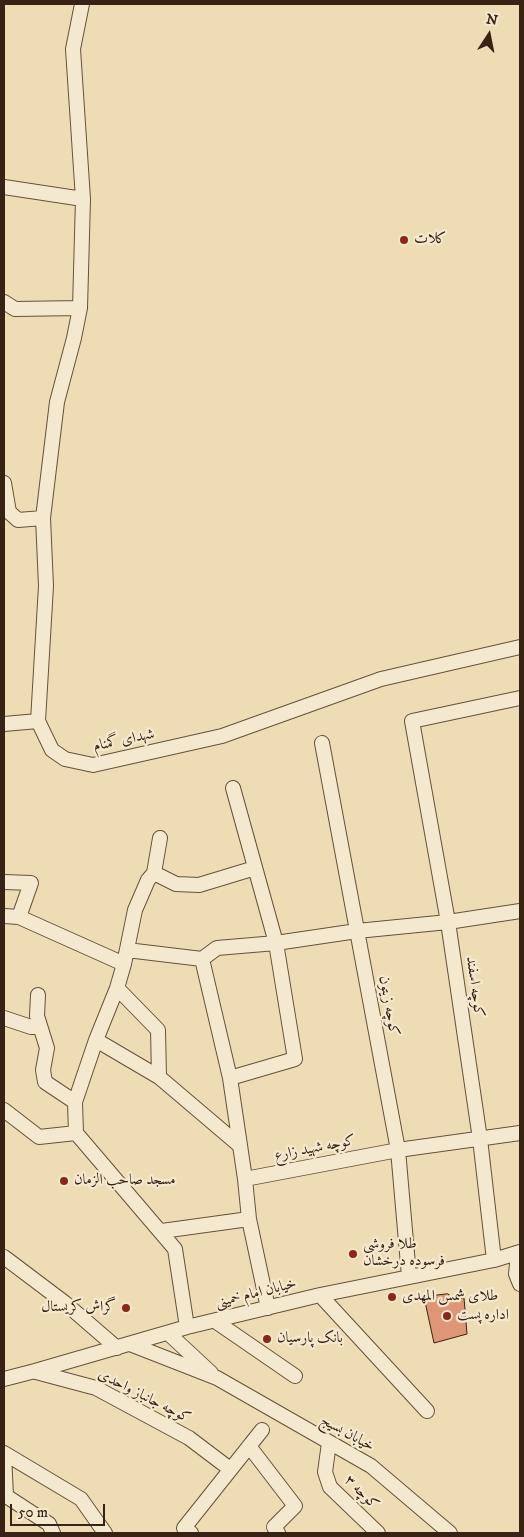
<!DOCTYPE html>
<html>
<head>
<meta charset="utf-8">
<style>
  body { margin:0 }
  #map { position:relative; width:524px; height:1537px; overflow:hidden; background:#eeddb4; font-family:"IM FELL DW Pica",serif }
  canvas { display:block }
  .frame { position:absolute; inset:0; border:5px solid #382213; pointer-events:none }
  .north { position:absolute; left:464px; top:10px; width:50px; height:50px; -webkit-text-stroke:4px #f4e9ce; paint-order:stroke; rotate:11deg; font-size:14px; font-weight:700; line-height:20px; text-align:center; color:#382213 }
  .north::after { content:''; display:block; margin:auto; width:18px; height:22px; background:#382213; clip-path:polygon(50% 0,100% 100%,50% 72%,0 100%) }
  .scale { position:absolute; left:10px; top:1504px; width:95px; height:22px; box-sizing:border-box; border:2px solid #382213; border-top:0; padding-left:6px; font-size:15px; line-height:18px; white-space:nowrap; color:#382213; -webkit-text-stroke:4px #f4e9ce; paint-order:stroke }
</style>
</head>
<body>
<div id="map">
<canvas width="524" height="1537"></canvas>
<div class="frame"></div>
<div class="north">N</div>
<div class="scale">50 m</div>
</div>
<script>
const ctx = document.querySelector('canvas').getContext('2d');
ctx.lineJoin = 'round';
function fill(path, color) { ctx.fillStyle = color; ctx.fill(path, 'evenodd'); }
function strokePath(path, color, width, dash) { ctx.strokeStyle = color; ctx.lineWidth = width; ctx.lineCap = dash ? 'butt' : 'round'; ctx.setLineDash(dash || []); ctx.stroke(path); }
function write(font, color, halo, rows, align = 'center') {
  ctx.font = font + ' "IM FELL DW Pica",Amiri,serif'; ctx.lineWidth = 4.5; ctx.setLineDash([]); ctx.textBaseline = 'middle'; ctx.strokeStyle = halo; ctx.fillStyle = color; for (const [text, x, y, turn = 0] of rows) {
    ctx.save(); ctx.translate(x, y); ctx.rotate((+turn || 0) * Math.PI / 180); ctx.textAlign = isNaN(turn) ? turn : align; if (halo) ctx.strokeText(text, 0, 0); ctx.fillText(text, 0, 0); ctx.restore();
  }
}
const building = new Path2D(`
  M 448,1294 L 453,1298 L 464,1298 L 467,1334 L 434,1343 L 424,1297 Z`);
fill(building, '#de9676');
strokePath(building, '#382213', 1);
const minor = new Path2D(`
  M 82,4 L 73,49 L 83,199 L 80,308 L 74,338 L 57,402 L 43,518 L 46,586 L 38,721 L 52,750 L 65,759 L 93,765 L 222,736 L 381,679 L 520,647
  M 4,187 L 83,199
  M 4,302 L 15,309 L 80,308
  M 4,483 L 9,512 L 18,520 L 43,518
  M 4,724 L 38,721
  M 322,743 L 398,1150 L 409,1276
  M 154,873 L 176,884 L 199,885 L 255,868
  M 4,882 L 31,883 L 19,917
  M 4,916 L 19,917 L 124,964
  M 127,950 L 202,959 L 217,948 L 276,943 L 357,931 L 448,922 L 520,911
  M 202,959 L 230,1078 L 245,1179
  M 117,988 L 158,1030 L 159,1077
  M 38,995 L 37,1016 L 47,1048 L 43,1070 L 45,1082 L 75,1102
  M 4,1018 L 31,1027 L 35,1027 L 39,1024
  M 96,1040 L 159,1077 L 239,1145
  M 230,1078 L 295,1059 L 276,943 L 233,788
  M 4,1110 L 39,1137 L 76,1133 L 175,1249 L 187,1327
  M 76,1133 L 75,1102 L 96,1040 L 117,988 L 124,964 L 135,910 L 148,880 L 154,873 L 160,838
  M 162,1231 L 249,1219
  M 518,1253 L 516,1274 L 520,1284
  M 4,1257 L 65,1303 L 117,1348
  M 494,1260 L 480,1139 L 448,922 L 412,721 L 520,698
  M 320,1295 L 427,1411
  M 268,1308 L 249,1219 L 245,1179 L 398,1150 L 520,1133
  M 215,1321 L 295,1376
  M 168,1333 L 211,1373
  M 130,1344 L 217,1378 L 371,1466 L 450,1533
  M 36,1372 L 96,1388 L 189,1438 L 230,1469
  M 4,1379 L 35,1371 L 187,1327 L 320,1295 L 494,1260 L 520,1252
  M 329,1443 L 325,1472 L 330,1487 L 378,1533
  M 249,1446 L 295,1506 L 274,1527 L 278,1533
  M 4,1453 L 81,1499 L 105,1533
  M 4,1454 L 6,1496 L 49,1524 L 53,1533
  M 191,1533 L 184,1528 L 262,1430`);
strokePath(minor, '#66513b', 16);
strokePath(minor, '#f4e9ce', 14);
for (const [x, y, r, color] of [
  [404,240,5,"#8f2418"],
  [64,1181,5,"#8f2418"],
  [353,1254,5,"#8f2418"],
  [392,1297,5,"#8f2418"],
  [126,1308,5,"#8f2418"],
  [447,1316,5,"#8f2418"],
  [267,1339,5,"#8f2418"]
]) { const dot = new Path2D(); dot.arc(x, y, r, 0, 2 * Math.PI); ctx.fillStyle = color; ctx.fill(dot); strokePath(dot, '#f4e9ce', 2); }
write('15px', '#382213', '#f4e9ce', [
  ["کلات",414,240],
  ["مسجد صاحب الزمان",74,1181],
  ["طلا فروشی",363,1245],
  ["فرسوده درخشان",363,1262],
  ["طلای شمس المهدی",402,1297],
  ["گراش کریستال",116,1308,"right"],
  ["اداره پست",457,1316],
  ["بانک پارسیان",277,1339]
], 'left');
write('15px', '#382213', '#f4e9ce', [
  ["شهدای گمنام",124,741,-12],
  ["کوچه اسفند",474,987,82],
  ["کوچه زیتون",388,1006,80],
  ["کوچه شهید زارع",315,1149,-11],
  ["خیابان امام خمینی",256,1294,-14],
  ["کوچه جانباز واحدی",144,1397,27],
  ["خیابان بسیج",347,1434,29],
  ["کوچه ۳",361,1493,45]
]);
</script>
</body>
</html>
